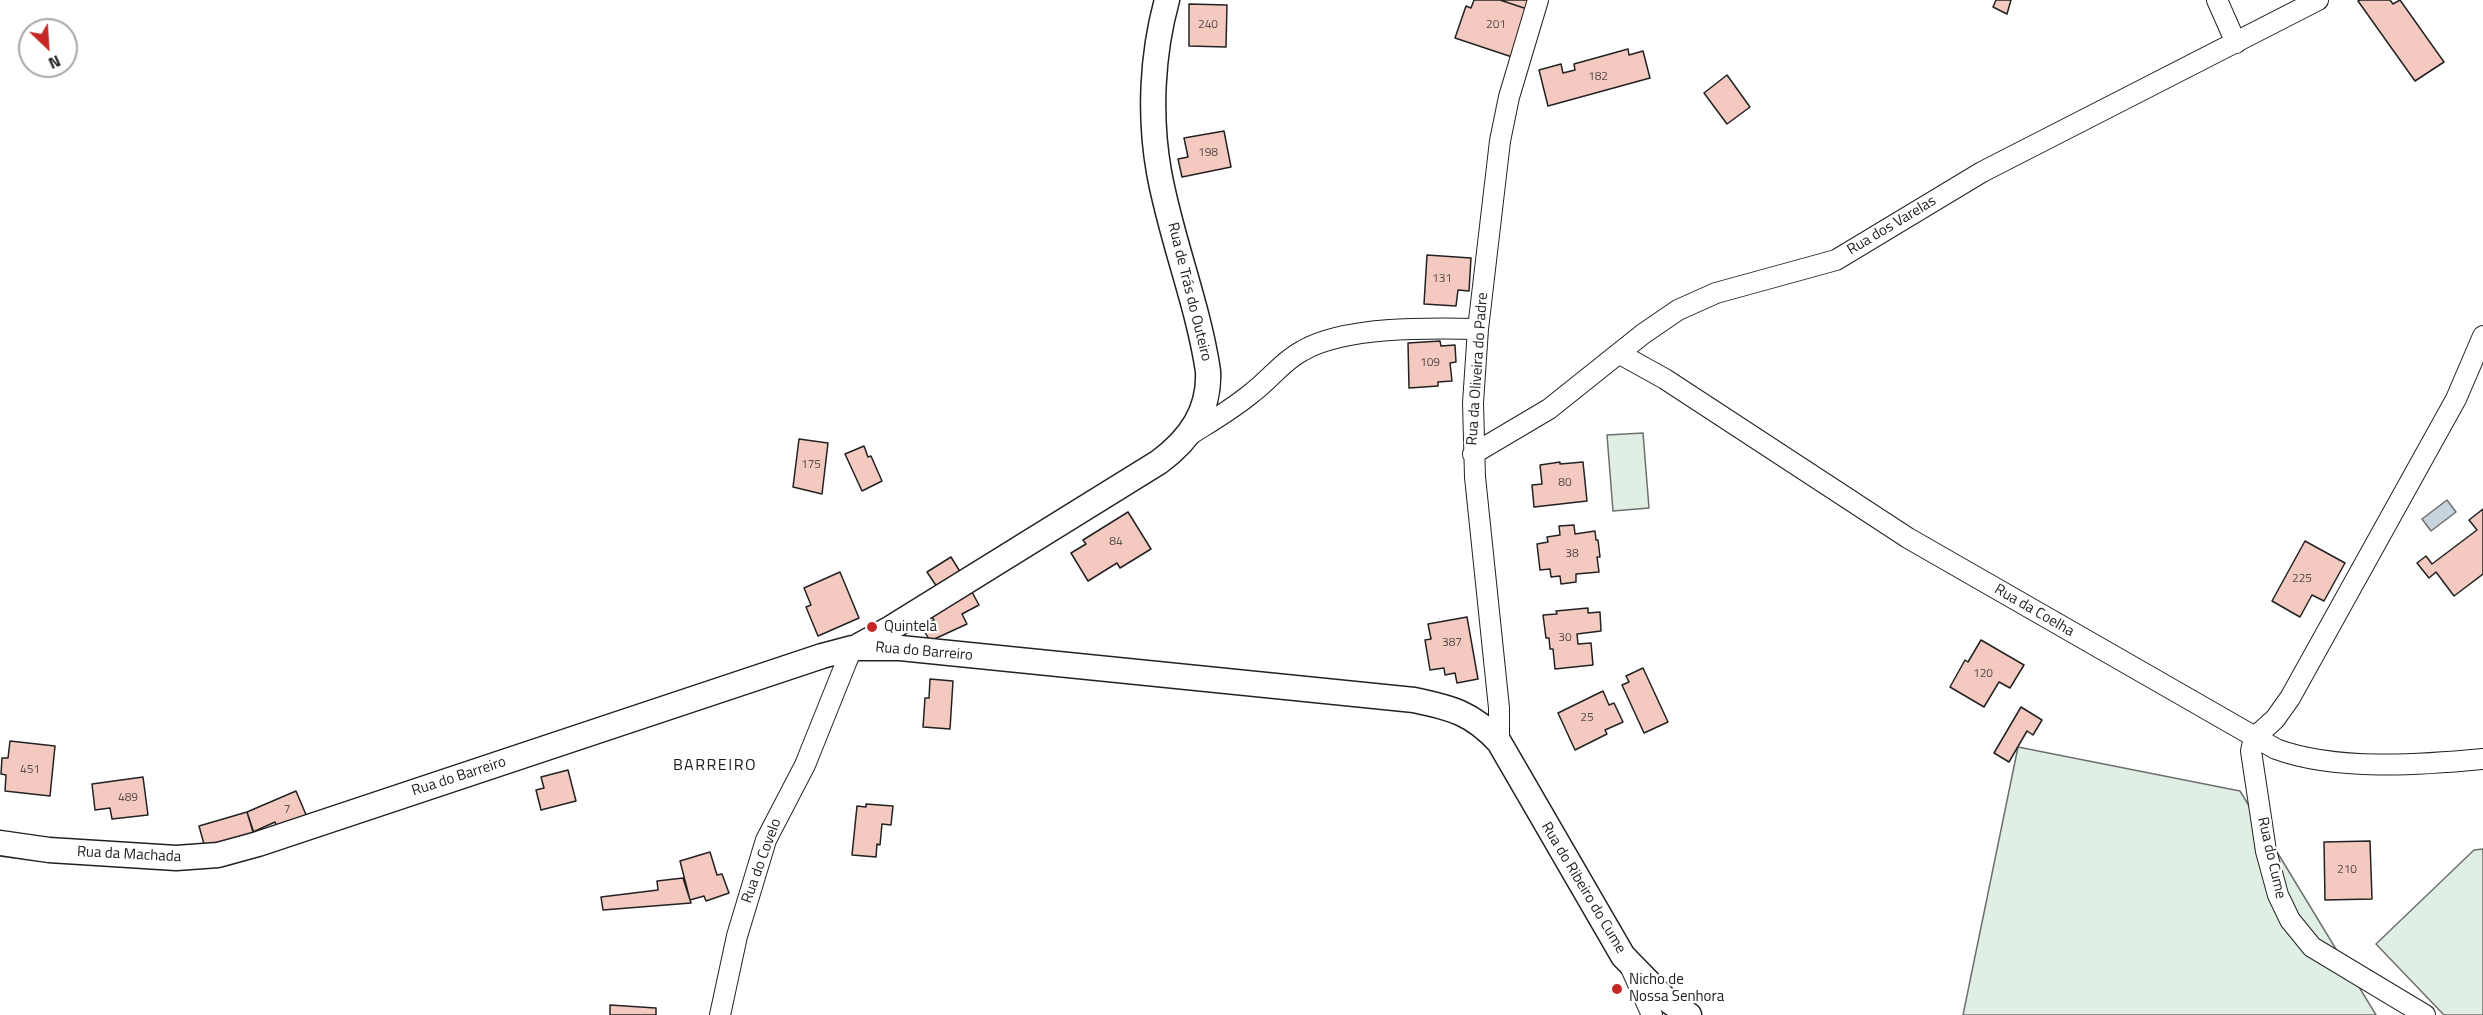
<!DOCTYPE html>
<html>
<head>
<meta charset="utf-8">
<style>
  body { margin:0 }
  #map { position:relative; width:2483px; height:1015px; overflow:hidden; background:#fff; font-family:"Titillium Web",sans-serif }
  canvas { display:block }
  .north { position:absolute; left:18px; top:18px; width:60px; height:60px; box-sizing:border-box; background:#fff; border:2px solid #a7a7a7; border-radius:50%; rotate:155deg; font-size:16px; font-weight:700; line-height:24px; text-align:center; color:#222 }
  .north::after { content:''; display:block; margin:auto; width:21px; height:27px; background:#c62828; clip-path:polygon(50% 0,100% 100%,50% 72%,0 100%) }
</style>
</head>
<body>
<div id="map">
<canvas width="2483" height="1015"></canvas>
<div class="north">N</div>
</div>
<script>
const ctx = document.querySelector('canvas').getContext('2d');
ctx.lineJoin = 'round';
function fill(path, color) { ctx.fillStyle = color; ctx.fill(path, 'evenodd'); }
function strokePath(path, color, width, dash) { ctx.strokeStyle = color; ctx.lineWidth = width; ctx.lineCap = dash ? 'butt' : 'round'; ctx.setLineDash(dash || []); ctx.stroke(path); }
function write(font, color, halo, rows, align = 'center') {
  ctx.font = font + ' "Titillium Web",sans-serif'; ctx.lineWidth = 4.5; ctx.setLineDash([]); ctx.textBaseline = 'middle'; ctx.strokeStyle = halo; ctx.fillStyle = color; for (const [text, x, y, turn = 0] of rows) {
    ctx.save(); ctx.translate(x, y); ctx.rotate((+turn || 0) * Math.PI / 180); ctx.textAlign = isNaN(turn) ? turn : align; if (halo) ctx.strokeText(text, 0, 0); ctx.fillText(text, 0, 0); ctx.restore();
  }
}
const green = new Path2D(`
  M 1643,433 L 1649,508 L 1613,511 L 1607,435 Z
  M 2018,747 L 2240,791 L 2376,1015 L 1963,1015 Z
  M 2483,849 L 2483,1015 L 2444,1015 L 2376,944 L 2474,850 Z`);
fill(green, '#e0efe3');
strokePath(green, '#6f6f6f', 1.5);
const water = new Path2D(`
  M 2447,500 L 2456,512 L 2431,531 L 2422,519 Z`);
fill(water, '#c7d3dd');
strokePath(water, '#6f6f6f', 1.5);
const building = new Path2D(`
  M 1474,0 L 1500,0 L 1530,10 L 1515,58 L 1455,38 L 1466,6 L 1471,8 Z
  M 1500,0 L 1534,0 L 1530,10 Z
  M 1996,0 L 2011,0 L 2007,14 L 1993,7 Z
  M 2360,0 L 2390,0 L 2393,4 L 2400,0 L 2444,62 L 2415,81 L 2358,1 Z
  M 1189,4 L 1227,5 L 1226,47 L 1189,46 Z
  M 1628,49 L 1629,55 L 1643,51 L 1650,78 L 1548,106 L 1539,70 L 1561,64 L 1563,73 L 1575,70 L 1574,64 Z
  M 1727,75 L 1750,107 L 1727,124 L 1704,93 Z
  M 1224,131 L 1231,167 L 1182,177 L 1178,159 L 1188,157 L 1184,138 Z
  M 1427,255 L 1471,258 L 1469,291 L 1458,290 L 1456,306 L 1424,304 Z
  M 1440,341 L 1441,346 L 1455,345 L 1456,362 L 1450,363 L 1452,381 L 1438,382 L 1438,386 L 1409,388 L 1408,343 Z
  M 799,439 L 828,443 L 822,494 L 793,487 Z
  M 864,446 L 868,457 L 871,456 L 882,481 L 862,491 L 845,454 Z
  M 1560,462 L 1560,464 L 1583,462 L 1587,501 L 1534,507 L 1532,485 L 1542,484 L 1540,465 Z
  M 2483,509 L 2483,574 L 2454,596 L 2436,572 L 2429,578 L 2417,563 L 2426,556 L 2432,564 L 2477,530 L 2469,520 Z
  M 1128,512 L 1151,549 L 1120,568 L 1117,563 L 1088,581 L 1071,553 L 1086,544 L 1083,540 Z
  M 1574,525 L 1575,534 L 1595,531 L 1596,540 L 1598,540 L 1600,557 L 1597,557 L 1599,572 L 1576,574 L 1576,582 L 1561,584 L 1560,576 L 1551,577 L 1550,569 L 1540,570 L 1537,544 L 1548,542 L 1547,537 L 1560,535 L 1559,526 Z
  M 2305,541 L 2345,563 L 2324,601 L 2312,595 L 2300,617 L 2272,601 Z
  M 951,557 L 964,578 L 941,593 L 927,572 Z
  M 840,572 L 859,618 L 818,636 L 806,607 L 811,605 L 804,588 Z
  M 972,592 L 979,605 L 962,614 L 967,624 L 930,641 L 922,627 L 934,620 L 930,614 Z
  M 1588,608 L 1588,613 L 1600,612 L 1601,631 L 1577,634 L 1578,644 L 1591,643 L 1593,665 L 1555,669 L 1553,649 L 1550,649 L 1549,638 L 1546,638 L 1543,615 L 1557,614 L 1556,611 Z
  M 1467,617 L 1478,679 L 1457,683 L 1455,673 L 1445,675 L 1444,668 L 1430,670 L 1425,640 L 1431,639 L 1428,624 Z
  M 1981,640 L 2024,665 L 2010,688 L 1999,682 L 1984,707 L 1950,687 L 1965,660 L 1968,662 Z
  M 1643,668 L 1668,722 L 1644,733 L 1622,685 L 1629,682 L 1626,676 Z
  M 930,679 L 953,681 L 950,729 L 923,727 L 925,698 L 929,698 Z
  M 1603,691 L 1609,705 L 1614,703 L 1623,722 L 1605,730 L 1607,734 L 1575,750 L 1558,713 Z
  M 2021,707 L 2042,720 L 2033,735 L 2027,731 L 2009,762 L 1994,753 Z
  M 10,741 L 55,746 L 50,796 L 5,791 L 6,775 L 1,774 L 2,758 L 8,758 Z
  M 568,770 L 576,801 L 541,810 L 536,790 L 544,788 L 541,777 Z
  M 143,777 L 148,815 L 112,819 L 110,808 L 95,810 L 92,784 Z
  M 296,791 L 307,817 L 278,829 L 275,822 L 253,832 L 247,812 Z
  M 866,804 L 893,806 L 891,825 L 882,824 L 880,845 L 877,844 L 876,857 L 852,855 L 857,806 L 866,807 Z
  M 247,812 L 254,833 L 205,848 L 199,826 Z
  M 2370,841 L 2372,899 L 2325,900 L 2324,842 Z
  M 710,852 L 717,875 L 722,874 L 729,893 L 706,901 L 704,896 L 690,900 L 680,861 Z
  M 683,878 L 691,903 L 603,910 L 601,897 L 658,890 L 657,881 Z
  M 610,1005 L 656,1008 L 656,1015 L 610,1015 Z`);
fill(building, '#f3c9c0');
strokePath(building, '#222', 1.5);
const minor = new Path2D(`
  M 2217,0 L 2236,43
  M 1620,354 L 1665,379 L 1908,538 L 2276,749 C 2335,771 2421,765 2483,759
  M 1188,436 C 1210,422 1233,409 1253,392 C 1270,379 1283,361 1302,351 C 1345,326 1429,328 1478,329
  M 1473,454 L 1549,409 L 1643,334 L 1678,310 L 1716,293 L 1836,260 L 1982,172 L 2318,0
  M 1499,742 L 1499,708 L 1475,477 L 1473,403 L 1478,329 L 1500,141 L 1509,97 L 1538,0
  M 1630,966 L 1652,1015
  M 720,1015 L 737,936 L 766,840 L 805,765 L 852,648
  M 2425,1015 L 2312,947 L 2290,920 L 2278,895 L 2266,851 L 2251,751 L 2254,738 L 2275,719 L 2290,698 L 2456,399 L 2483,336`);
const tertiary = new Path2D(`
  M 860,645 L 891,628 L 1159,462 C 1190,439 1210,411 1208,371 C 1198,304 1171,239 1159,172 C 1149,116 1152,54 1167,0
  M 0,843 L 49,850 L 176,858 L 218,855 L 258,844 L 822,656 L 852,648 L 900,648 L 1414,700 C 1452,708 1472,713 1499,742 L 1623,956 L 1663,997 L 1689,1015`);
strokePath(minor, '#222', 22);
strokePath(tertiary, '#222', 27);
strokePath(minor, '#fff', 20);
strokePath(tertiary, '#fff', 24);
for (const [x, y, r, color] of [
  [872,627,6,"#c62828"],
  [1617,989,6,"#c62828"]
]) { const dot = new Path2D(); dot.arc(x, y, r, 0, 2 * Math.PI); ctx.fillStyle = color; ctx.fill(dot); strokePath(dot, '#fff', 2); }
write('12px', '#564c4a', null, [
  ["240",1208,25],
  ["201",1496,25],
  ["182",1598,77],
  ["198",1208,153],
  ["131",1442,279],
  ["109",1430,363],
  ["175",811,465],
  ["80",1565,483],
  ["84",1116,542],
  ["38",1572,554],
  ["225",2302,579],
  ["30",1565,638],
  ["387",1452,643],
  ["120",1983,674],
  ["25",1587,718],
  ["451",30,770],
  ["489",128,798],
  ["7",287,810],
  ["210",2347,870]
]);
write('15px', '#222', '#fff', [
  ["Rua dos Varelas",1892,226,-31],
  ["Rua de Trás do Outeiro",1189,292,76],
  ["Rua da Oliveira do Padre",1478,369,-86],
  ["Rua da Coelha",2034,611,30],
  ["Rua do Barreiro",924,652,5],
  ["Rua do Barreiro",459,777,-18],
  ["Rua da Machada",129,855,3],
  ["Rua do Cume",2271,858,77],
  ["Rua do Covelo",762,861,-70],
  ["Rua do Ribeiro do Cume",1583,888,59]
]);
write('15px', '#222', '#fff', [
  ["Quintela",884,627],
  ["Nicho de",1629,980],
  ["Nossa Senhora",1629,997]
], 'left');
ctx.letterSpacing = '1.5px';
write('16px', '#222', '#fff', [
  ["BARREIRO",715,766]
]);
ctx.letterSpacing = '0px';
</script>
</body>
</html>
